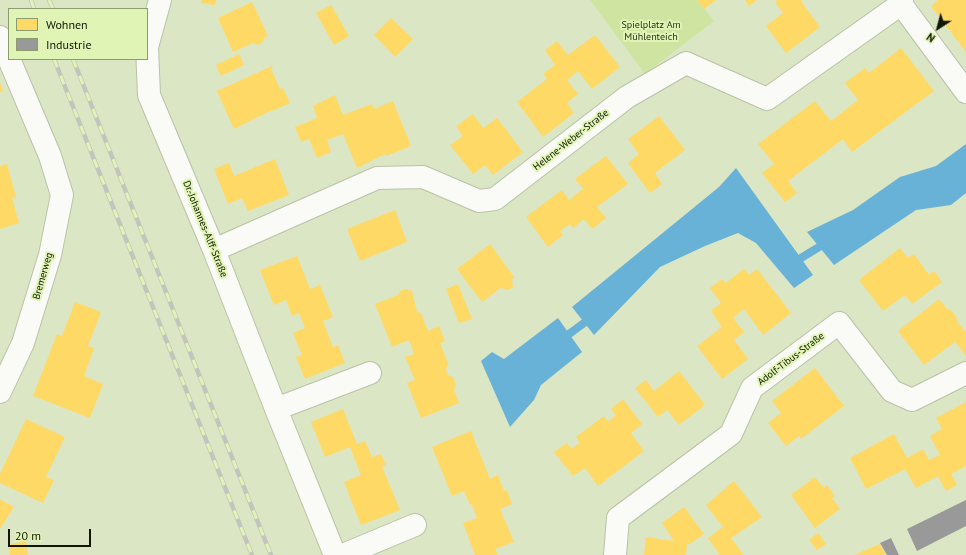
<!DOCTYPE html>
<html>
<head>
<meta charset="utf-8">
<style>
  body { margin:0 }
  #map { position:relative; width:966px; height:555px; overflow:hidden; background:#dbe6c4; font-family:"PT Sans",sans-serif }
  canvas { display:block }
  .legend { position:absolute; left:8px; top:8px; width:140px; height:52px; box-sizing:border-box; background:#e0f4b6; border:1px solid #8d9c6e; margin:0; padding:5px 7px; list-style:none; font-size:12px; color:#111702 }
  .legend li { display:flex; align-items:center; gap:8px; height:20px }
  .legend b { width:20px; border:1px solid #8d9c6e }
  .north { position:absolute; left:918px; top:8px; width:40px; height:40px; -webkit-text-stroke:3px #e0f4b6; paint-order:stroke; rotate:216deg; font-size:11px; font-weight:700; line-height:16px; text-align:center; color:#111702 }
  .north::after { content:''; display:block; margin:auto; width:14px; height:18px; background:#111702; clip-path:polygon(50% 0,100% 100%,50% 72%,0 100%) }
  .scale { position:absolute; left:8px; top:529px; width:83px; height:18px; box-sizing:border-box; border:2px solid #111702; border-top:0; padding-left:5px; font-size:12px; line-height:14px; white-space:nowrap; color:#111702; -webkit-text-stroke:3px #e0f4b6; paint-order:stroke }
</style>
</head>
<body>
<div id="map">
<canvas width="966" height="555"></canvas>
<ul class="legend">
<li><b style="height:11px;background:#ffd966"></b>Wohnen</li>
<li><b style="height:11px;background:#999"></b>Industrie</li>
</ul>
<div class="north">N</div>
<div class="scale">20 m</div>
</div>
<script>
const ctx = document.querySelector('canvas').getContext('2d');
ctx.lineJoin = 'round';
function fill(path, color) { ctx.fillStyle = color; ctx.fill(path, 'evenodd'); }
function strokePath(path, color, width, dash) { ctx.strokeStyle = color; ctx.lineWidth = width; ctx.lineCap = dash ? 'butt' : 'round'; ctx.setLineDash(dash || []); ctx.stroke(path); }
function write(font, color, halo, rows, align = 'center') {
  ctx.font = font + ' "PT Sans",sans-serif'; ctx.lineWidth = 4; ctx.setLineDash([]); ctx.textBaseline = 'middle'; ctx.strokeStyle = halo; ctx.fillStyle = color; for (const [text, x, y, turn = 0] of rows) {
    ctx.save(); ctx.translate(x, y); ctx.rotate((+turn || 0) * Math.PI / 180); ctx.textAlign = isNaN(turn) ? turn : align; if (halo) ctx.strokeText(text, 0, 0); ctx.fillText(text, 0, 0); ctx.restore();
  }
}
fill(new Path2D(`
  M 590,0 L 697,0 L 714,21 L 645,74 Z`), '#d0e4a2');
fill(new Path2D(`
  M 966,144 L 966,193 L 951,205 L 916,210 L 834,265 L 807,232 L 853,210 L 900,177 L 936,166 Z
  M 736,168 L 813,275 L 794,288 L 756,243 L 738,233 L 705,246 L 660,267 L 594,335 L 572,307 L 719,187 Z
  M 558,318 L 582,352 L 541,385 L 534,400 L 510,427 L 481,361 L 492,352 L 504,359 Z`), '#68b2d7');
fill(new Path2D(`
  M 201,0 L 216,0 L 215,5 L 201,3 Z
  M 697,0 L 716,0 L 704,9 Z
  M 745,0 L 757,0 L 749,6 Z
  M 777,0 L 803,0 L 801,1 L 820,27 L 786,53 L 766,26 L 783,13 L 775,2 Z
  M 938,0 L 966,0 L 966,52 L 931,6 Z
  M 252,2 L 268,36 L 265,37 L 263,42 L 258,45 L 253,43 L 233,52 L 218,18 Z
  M 331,5 L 349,36 L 334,45 L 316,13 Z
  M 391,18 L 413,39 L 395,57 L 374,35 Z
  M 595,35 L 620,67 L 592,89 L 578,71 L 567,80 L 578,94 L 567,103 L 574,113 L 543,137 L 517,102 L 547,79 L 543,74 L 555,65 L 545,50 L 557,41 L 568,55 Z
  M 901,48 L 934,91 L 852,152 L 843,139 L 788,181 L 797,193 L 785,202 L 762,173 L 774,164 L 758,144 L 815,101 L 831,121 L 858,100 L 845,83 L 865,68 L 869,73 Z
  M 239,54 L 244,65 L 221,76 L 216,65 Z
  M 272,66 L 273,68 L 271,69 L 280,89 L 283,88 L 290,103 L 272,111 L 272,110 L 234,129 L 217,91 Z
  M 0,83 L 3,91 L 0,92 Z
  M 335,95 L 343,115 L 372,104 L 374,109 L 393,101 L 411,146 L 386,156 L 385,154 L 357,168 L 343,134 L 327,140 L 331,152 L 317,158 L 309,139 L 301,142 L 295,127 L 317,118 L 313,106 Z
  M 473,114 L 483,128 L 497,118 L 523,152 L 493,175 L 485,165 L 473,174 L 450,145 L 463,136 L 456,126 Z
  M 659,116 L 685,150 L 655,173 L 662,184 L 650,193 L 628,163 L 639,154 L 628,139 Z
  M 606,156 L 628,184 L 597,207 L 606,218 L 592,229 L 584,219 L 573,228 L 570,224 L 560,231 L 563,235 L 548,247 L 526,217 L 562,190 L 569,200 L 583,189 L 575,179 Z
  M 275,159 L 289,195 L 248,211 L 242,198 L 228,204 L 214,169 L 229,163 L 234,176 Z
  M 7,164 L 16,197 L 12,198 L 19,223 L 0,229 L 0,166 Z
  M 395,210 L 407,242 L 360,261 L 347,229 Z
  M 490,244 L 514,277 L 512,279 L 513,287 L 508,290 L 503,289 L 502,287 L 482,302 L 457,269 Z
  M 900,248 L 908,258 L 914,254 L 929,275 L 934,271 L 942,282 L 912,304 L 905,295 L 883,311 L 859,280 Z
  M 297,256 L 310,289 L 320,285 L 333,317 L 323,321 L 333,347 L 338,345 L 345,363 L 305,379 L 296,357 L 302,355 L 293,333 L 305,328 L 299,313 L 292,316 L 286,300 L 274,305 L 260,270 Z
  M 744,269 L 749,275 L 757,269 L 791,313 L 763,335 L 744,309 L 733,318 L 744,332 L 734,340 L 748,359 L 722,379 L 697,346 L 722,327 L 711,311 L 721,303 L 710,288 L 722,279 L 726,283 Z
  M 458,284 L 472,319 L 459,323 L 446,289 Z
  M 406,289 L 412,291 L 417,312 L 421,313 L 428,331 L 439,326 L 445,341 L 440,343 L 448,363 L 446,369 L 448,375 L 453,377 L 456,385 L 454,390 L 459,403 L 421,418 L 407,383 L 415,380 L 405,357 L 414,354 L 409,340 L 392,347 L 375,304 L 398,295 L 400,291 Z
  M 939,299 L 947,309 L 951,310 L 957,318 L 957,322 L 966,332 L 966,356 L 955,342 L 924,365 L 898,331 Z
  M 75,302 L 101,312 L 88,346 L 94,348 L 84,376 L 103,384 L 90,418 L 33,396 L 57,334 L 62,336 Z
  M 815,368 L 844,406 L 801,439 L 799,436 L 786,446 L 768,423 L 781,413 L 772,401 Z
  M 679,371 L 705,405 L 679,425 L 667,410 L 658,417 L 635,388 L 646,380 L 654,391 Z
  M 623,399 L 642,424 L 631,433 L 644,451 L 598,486 L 585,468 L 573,476 L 554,452 L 567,443 L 571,449 L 580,443 L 576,437 L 604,416 L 608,422 L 616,415 L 611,409 Z
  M 966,402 L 966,466 L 951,474 L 957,485 L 946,491 L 938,476 L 916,488 L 905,469 L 866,489 L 850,458 L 894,434 L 907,458 L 923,449 L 929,460 L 940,455 L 930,436 L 942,429 L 936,418 Z
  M 343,409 L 357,444 L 365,441 L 372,457 L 381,454 L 386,465 L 382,467 L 400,510 L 361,525 L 344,482 L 361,475 L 350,447 L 325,457 L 311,422 Z
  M 26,419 L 65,437 L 46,477 L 54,480 L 43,503 L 0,483 L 0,474 Z
  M 471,431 L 490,479 L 498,475 L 504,491 L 507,490 L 512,504 L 500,509 L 514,542 L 495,549 L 498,555 L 475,555 L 463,523 L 477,518 L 472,504 L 470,505 L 464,491 L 452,496 L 432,447 Z
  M 815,477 L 824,488 L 827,485 L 835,496 L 832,498 L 840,509 L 815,528 L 791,495 Z
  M 734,481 L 762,517 L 731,538 L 744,555 L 720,555 L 708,538 L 723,527 L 706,505 Z
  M 0,499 L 14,507 L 0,529 Z
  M 684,507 L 704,534 L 690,544 L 687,544 L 686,555 L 644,555 L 646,537 L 674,541 L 662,523 Z
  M 818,533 L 826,544 L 817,550 L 809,540 Z
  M 26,541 L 28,555 L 10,555 L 8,545 Z
  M 880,544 L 886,555 L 855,555 L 870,548 Z`), '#ffd966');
fill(new Path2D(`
  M 966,500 L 966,526 L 917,551 L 907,529 Z
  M 891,538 L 899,555 L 887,555 L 880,543 Z`), '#999');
strokePath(new Path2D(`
  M 801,258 L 819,247
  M 569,334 L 584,323`), '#68b2d7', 8);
const street = new Path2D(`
  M 160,0 L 147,47 L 149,95 L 214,250 L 276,409 L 335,555
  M 901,4 L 966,92
  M 0,37 L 9,58
  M 214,250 L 377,178 L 423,177 L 479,201 L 495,199 L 627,97 L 686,63 L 767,99 L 901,4 L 902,0
  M 0,392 L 23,343 L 50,255 L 62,195 L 50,156 L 9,59
  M 276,409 L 370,373
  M 343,555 L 415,525
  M 615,555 L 618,518 L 731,434 L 752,388 L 839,323 L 892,391 L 912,400 L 966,373`);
strokePath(street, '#b9c2a7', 24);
strokePath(street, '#fafbf6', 22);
const rail = new Path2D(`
  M 31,0 L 34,9
  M 49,0 L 53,9
  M 54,59 L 252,555
  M 73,59 L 271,555`);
strokePath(rail, '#c2c5bc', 4.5);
strokePath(rail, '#e0f4b6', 3, [9]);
write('10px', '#2a3019', '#e0f4b6', [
  ["Spielplatz Am",651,25],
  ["Mühlenteich",651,37]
]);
write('10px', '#111702', '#e0f4b6', [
  ["Helene-Weber-Straße",571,140,-38],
  ["Dr.-Johannes-Alff-Straße",205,229,68],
  ["Bremerweg",43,276,-74],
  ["Adolf-Tibus-Straße",791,359,-37]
]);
</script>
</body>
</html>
